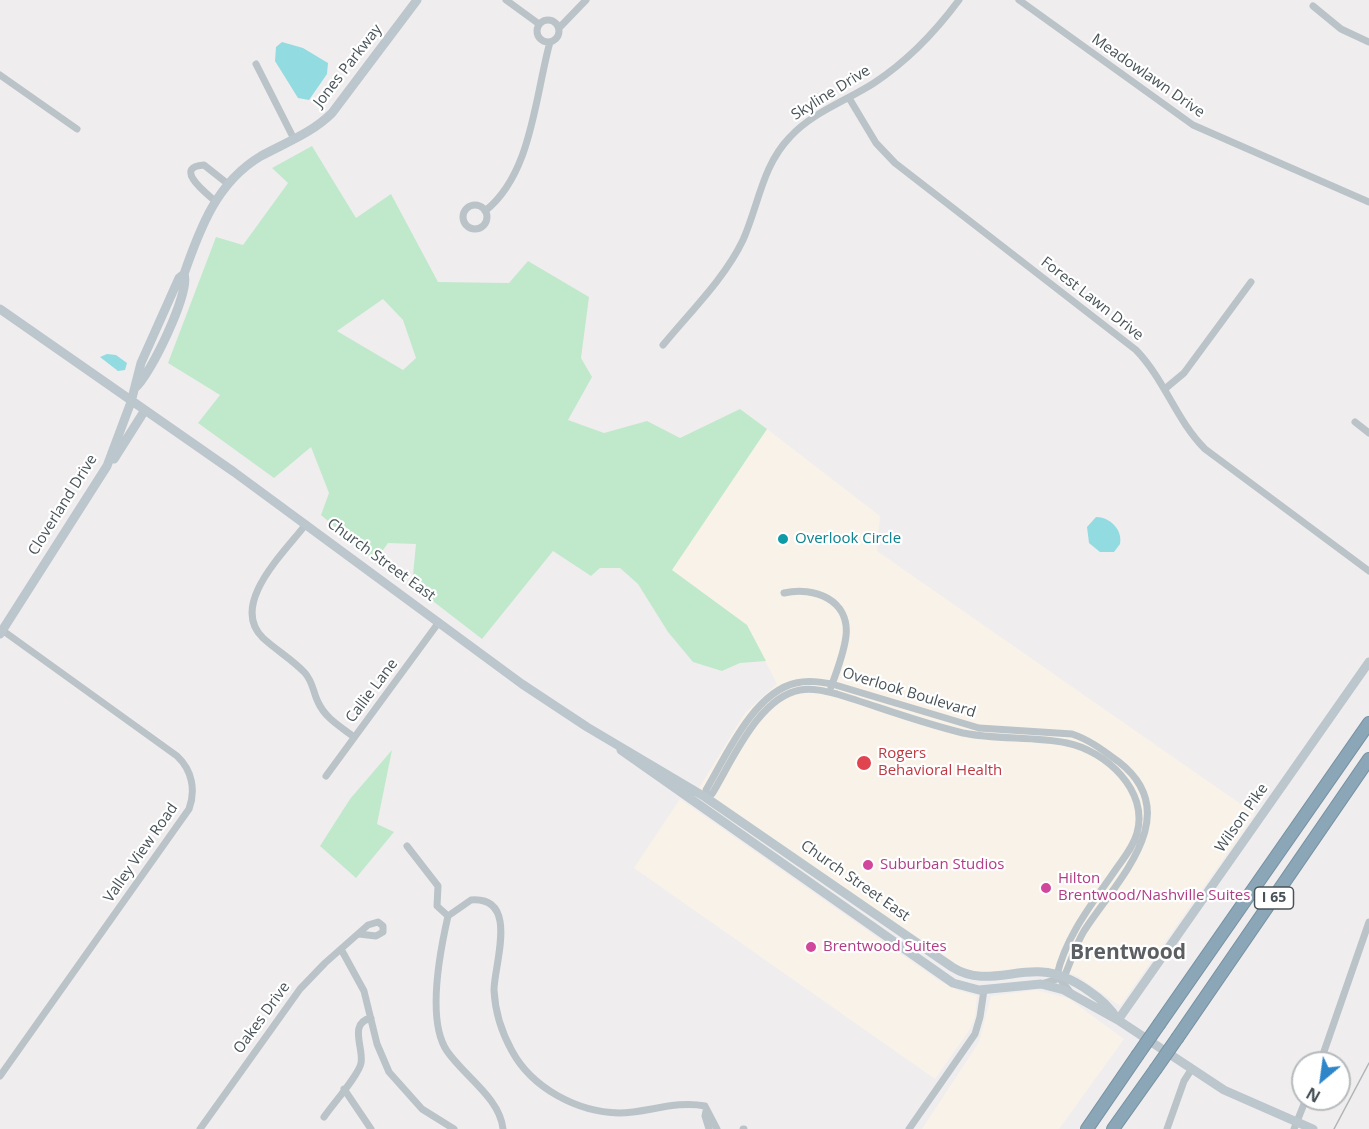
<!DOCTYPE html>
<html>
<head>
<meta charset="utf-8">
<style>
  body { margin:0 }
  #map { position:relative; width:1369px; height:1129px; overflow:hidden; background:#f0edee; font-family:"Open Sans",sans-serif }
  canvas { display:block }
  .north { position:absolute; left:1291px; top:1051px; width:60px; height:60px; box-sizing:border-box; background:#fff; border:2px solid #b6babc; border-radius:50%; rotate:209deg; font-size:16px; font-weight:700; line-height:24px; text-align:center; color:#485358 }
  .north::after { content:''; display:block; margin:auto; width:21px; height:27px; background:#2e86c9; clip-path:polygon(50% 0,100% 100%,50% 72%,0 100%) }
</style>
</head>
<body>
<div id="map">
<canvas width="1369" height="1129"></canvas>
<div class="north">N</div>
</div>
<script>
const ctx = document.querySelector('canvas').getContext('2d');
ctx.lineJoin = 'round';
function fill(path, color) { ctx.fillStyle = color; ctx.fill(path, 'evenodd'); }
function strokePath(path, color, width, dash) { ctx.strokeStyle = color; ctx.lineWidth = width; ctx.lineCap = dash ? 'butt' : 'round'; ctx.setLineDash(dash || []); ctx.stroke(path); }
function write(font, color, halo, rows, align = 'center') {
  ctx.font = font + ' "Open Sans",sans-serif'; ctx.lineWidth = 4.5; ctx.setLineDash([]); ctx.textBaseline = 'middle'; ctx.strokeStyle = halo; ctx.fillStyle = color; for (const [text, x, y, turn = 0] of rows) {
    ctx.save(); ctx.translate(x, y); ctx.rotate((+turn || 0) * Math.PI / 180); ctx.textAlign = isNaN(turn) ? turn : align; if (halo) ctx.strokeText(text, 0, 0); ctx.fillText(text, 0, 0); ctx.restore();
  }
}
fill(new Path2D(`
  M 767,429 L 880,516 L 877,551 L 1255,814 L 1120,1006 L 1079,977 L 1062,970 L 1034,967 L 978,973 L 959,966 L 698,790 L 745,713 L 777,684 L 747,625 L 672,570 Z
  M 680,799 L 938,980 L 957,990 L 977,996 L 975,1017 L 970,1029 L 935,1079 L 634,868 Z
  M 1036,990 L 1068,998 L 1124,1039 L 1059,1129 L 922,1129 L 979,1042 L 991,996 Z`), '#f9f2e8');
fill(new Path2D(`
  M 312,146 L 356,218 L 391,194 L 438,282 L 509,283 L 528,261 L 589,297 L 581,358 L 592,377 L 568,420 L 604,433 L 647,421 L 680,438 L 740,409 L 767,429 L 672,570 L 747,625 L 766,661 L 740,663 L 722,671 L 693,662 L 668,632 L 638,584 L 620,568 L 600,568 L 591,576 L 553,551 L 482,639 L 412,585 L 416,544 L 388,543 L 375,561 L 321,515 L 329,493 L 311,447 L 274,478 L 198,423 L 220,395 L 168,363 L 216,237 L 243,245 L 288,183 L 272,168 ZM 383,299 L 403,320 L 416,358 L 403,370 L 337,331 Z
  M 392,750 L 377,824 L 394,832 L 356,878 L 320,846 L 350,799 Z`), '#c0e9cb');
fill(new Path2D(`
  M 282,42 L 303,48 L 328,63 L 327,74 L 309,100 L 298,98 L 275,61 L 276,47 Z
  M 107,354 L 116,355 L 127,363 L 125,370 L 118,371 L 100,357 Z
  M 1096,517 C 1110,517 1123,530 1120,544 L 1114,552 L 1100,552 L 1089,543 L 1087,527 Z`), '#92dbe1');
const highway = new Path2D(`
  M 1160,1023 L 1369,723
  M 1178,1037 L 1369,759
  M 1087,1129 L 1137,1056
  M 1113,1129 L 1155,1070`);
strokePath(highway, '#7691a2', 14);
strokePath(new Path2D(`
  M 506,0 L 539,24
  M 1019,0 L 1193,125 L 1369,202
  M 1313,6 L 1341,29 L 1369,42
  M537 31a11 11 0 1 1 22 0a11 11 0 1 1-22 0Z
  M 559,28 L 586,0
  M 256,64 L 294,139
  M 0,75 L 77,129
  M 849,98 L 876,143 L 895,163 L 1136,350 C 1165,380 1176,420 1205,449 L 1369,571
  M 215,201 C 207,194 172,167 204,165 L 228,184
  M463 217a12 12 0 1 1 24 0a12 12 0 1 1-24 0Z
  M 485,211 C 532,174 535,96 550,42
  M 663,345 C 690,312 725,278 743,240 C 759,204 762,166 790,137 C 813,112 846,101 874,83 C 906,62 936,31 959,0
  M 1166,388 L 1184,373 L 1251,282
  M 1355,422 L 1369,433
  M 306,524 C 286,551 228,604 263,638 C 276,650 293,660 305,673 C 313,682 313,692 318,702 C 325,718 341,727 354,737
  M 784,593 C 814,586 850,600 846,636 C 844,653 837,671 831,687
  M 326,776 L 439,622
  M 707,794 L 706,790 C 726,756 754,692 796,683 C 808,680 820,682 832,684 L 979,728 L 1072,734 C 1090,740 1104,751 1119,762 C 1187,815 1116,881 1084,931 C 1075,946 1071,962 1064,977 L 1041,984
  M 706,795 L 712,794 C 732,761 759,697 800,690 C 813,688 825,691 837,694 C 879,707 921,723 963,733 C 997,740 1033,736 1067,743 C 1106,751 1149,791 1137,833 C 1133,848 1122,860 1114,872 C 1092,904 1066,936 1057,975 L 1070,992
  M 407,846 L 438,886 L 437,906 L 448,916
  M 341,949 L 364,991 L 377,1044 L 389,1072 L 422,1109 L 454,1129
  M 1320,1063 L 1369,922
  M 0,1076 L 189,809 C 196,790 192,770 177,756 L 2,630
  M 344,1089 L 371,1129
  M 706,1111 L 705,1116 L 709,1129
  M 324,1117 C 332,1105 359,1075 361,1063 C 364,1048 348,1023 371,1018
  M 200,1129 L 300,989 L 325,963 L 368,925 L 378,922 L 383,926 L 383,932 L 376,936 L 359,934
  M 503,1129 C 500,1098 464,1076 447,1051 C 426,1020 440,951 448,916 L 471,900 C 520,896 494,965 494,990 C 495,1011 502,1033 512,1051 C 532,1088 577,1112 619,1113 C 647,1113 676,1100 705,1106 L 717,1129
  M 743,1129 L 744,1129
  M 909,1129 L 975,1034 L 980,1017 L 984,990
  M 1167,1129 L 1184,1081 L 1191,1070
  M 1294,1129 L 1306,1099`), '#bac3c8', 7);
strokePath(new Path2D(`
  M 0,309 L 234,472 L 522,684 L 587,727 L 705,797 L 952,967 C 982,986 1010,970 1042,972 C 1059,973 1075,981 1089,991 C 1101,999 1110,1007 1118,1020
  M 135,388 C 150,376 191,291 184,274 C 200,228 217,182 261,156 C 285,143 312,133 332,113 L 417,0
  M 114,459 L 145,410
  M 0,634 L 107,466 L 131,402 L 141,363 L 179,278 L 184,274
  M 621,750 L 953,983 L 979,990 L 1041,984 L 1064,990 L 1118,1020 L 1224,1090 L 1313,1129
  M 1118,1020 L 1369,662`), '#bbc6cd', 9);
strokePath(highway, '#8aa6b7', 12);
strokePath(new Path2D(`
  M 1334,1129 L 1369,1063`), '#b0b4b7', 1.5);
const highwayBridge = new Path2D(`
  M 1137,1056 L 1160,1023
  M 1155,1070 L 1178,1037`);
strokePath(highwayBridge, '#7691a2', 14, []);
strokePath(highwayBridge, '#8aa6b7', 12);
for (const [x, y, r, color] of [
  [783,539,6,"#0f9aa8"],
  [864,763,8,"#e0444e"],
  [868,865,6,"#d1479c"],
  [1046,888,6,"#d1479c"],
  [811,947,6,"#d1479c"]
]) { const dot = new Path2D(); dot.arc(x, y, r, 0, 2 * Math.PI); ctx.fillStyle = color; ctx.fill(dot); strokePath(dot, '#fff', 2); }
for (const [x, y, w] of [
  [1274,898,39]
]) { const box = new Path2D(); box.roundRect(x - w / 2, y - 11, w, 22, 4.5); ctx.fillStyle = '#fff'; ctx.fill(box); strokePath(box, '#485358', 1.5); }
write('bold 14px', '#485358', null, [
  ["I 65",1274,898]
]);
write('15px', '#485358', '#fff', [
  ["Jones Parkway",348,66,-52],
  ["Meadowlawn Drive",1148,76,35],
  ["Skyline Drive",831,93,-32],
  ["Forest Lawn Drive",1092,299,38],
  ["Cloverland Drive",63,505,-58],
  ["Church Street East",381,560,36],
  ["Callie Lane",372,691,-53],
  ["Overlook Boulevard",909,693,17],
  ["Wilson Pike",1242,818,-55],
  ["Valley View Road",141,853,-55],
  ["Church Street East",855,881,35],
  ["Oakes Drive",262,1018,-54]
]);
write('15px', '#0d838f', '#fff', [
  ["Overlook Circle",795,539]
], 'left');
write('15px', '#be3a42', '#fff', [
  ["Rogers",878,754],
  ["Behavioral Health",878,771]
], 'left');
write('15px', '#b23c85', '#fff', [
  ["Suburban Studios",880,865],
  ["Hilton",1058,879],
  ["Brentwood/Nashville Suites",1058,896],
  ["Brentwood Suites",823,947]
], 'left');
write('bold 21px', '#5b5f61', '#fff', [
  ["Brentwood",1128,953]
]);
</script>
</body>
</html>
